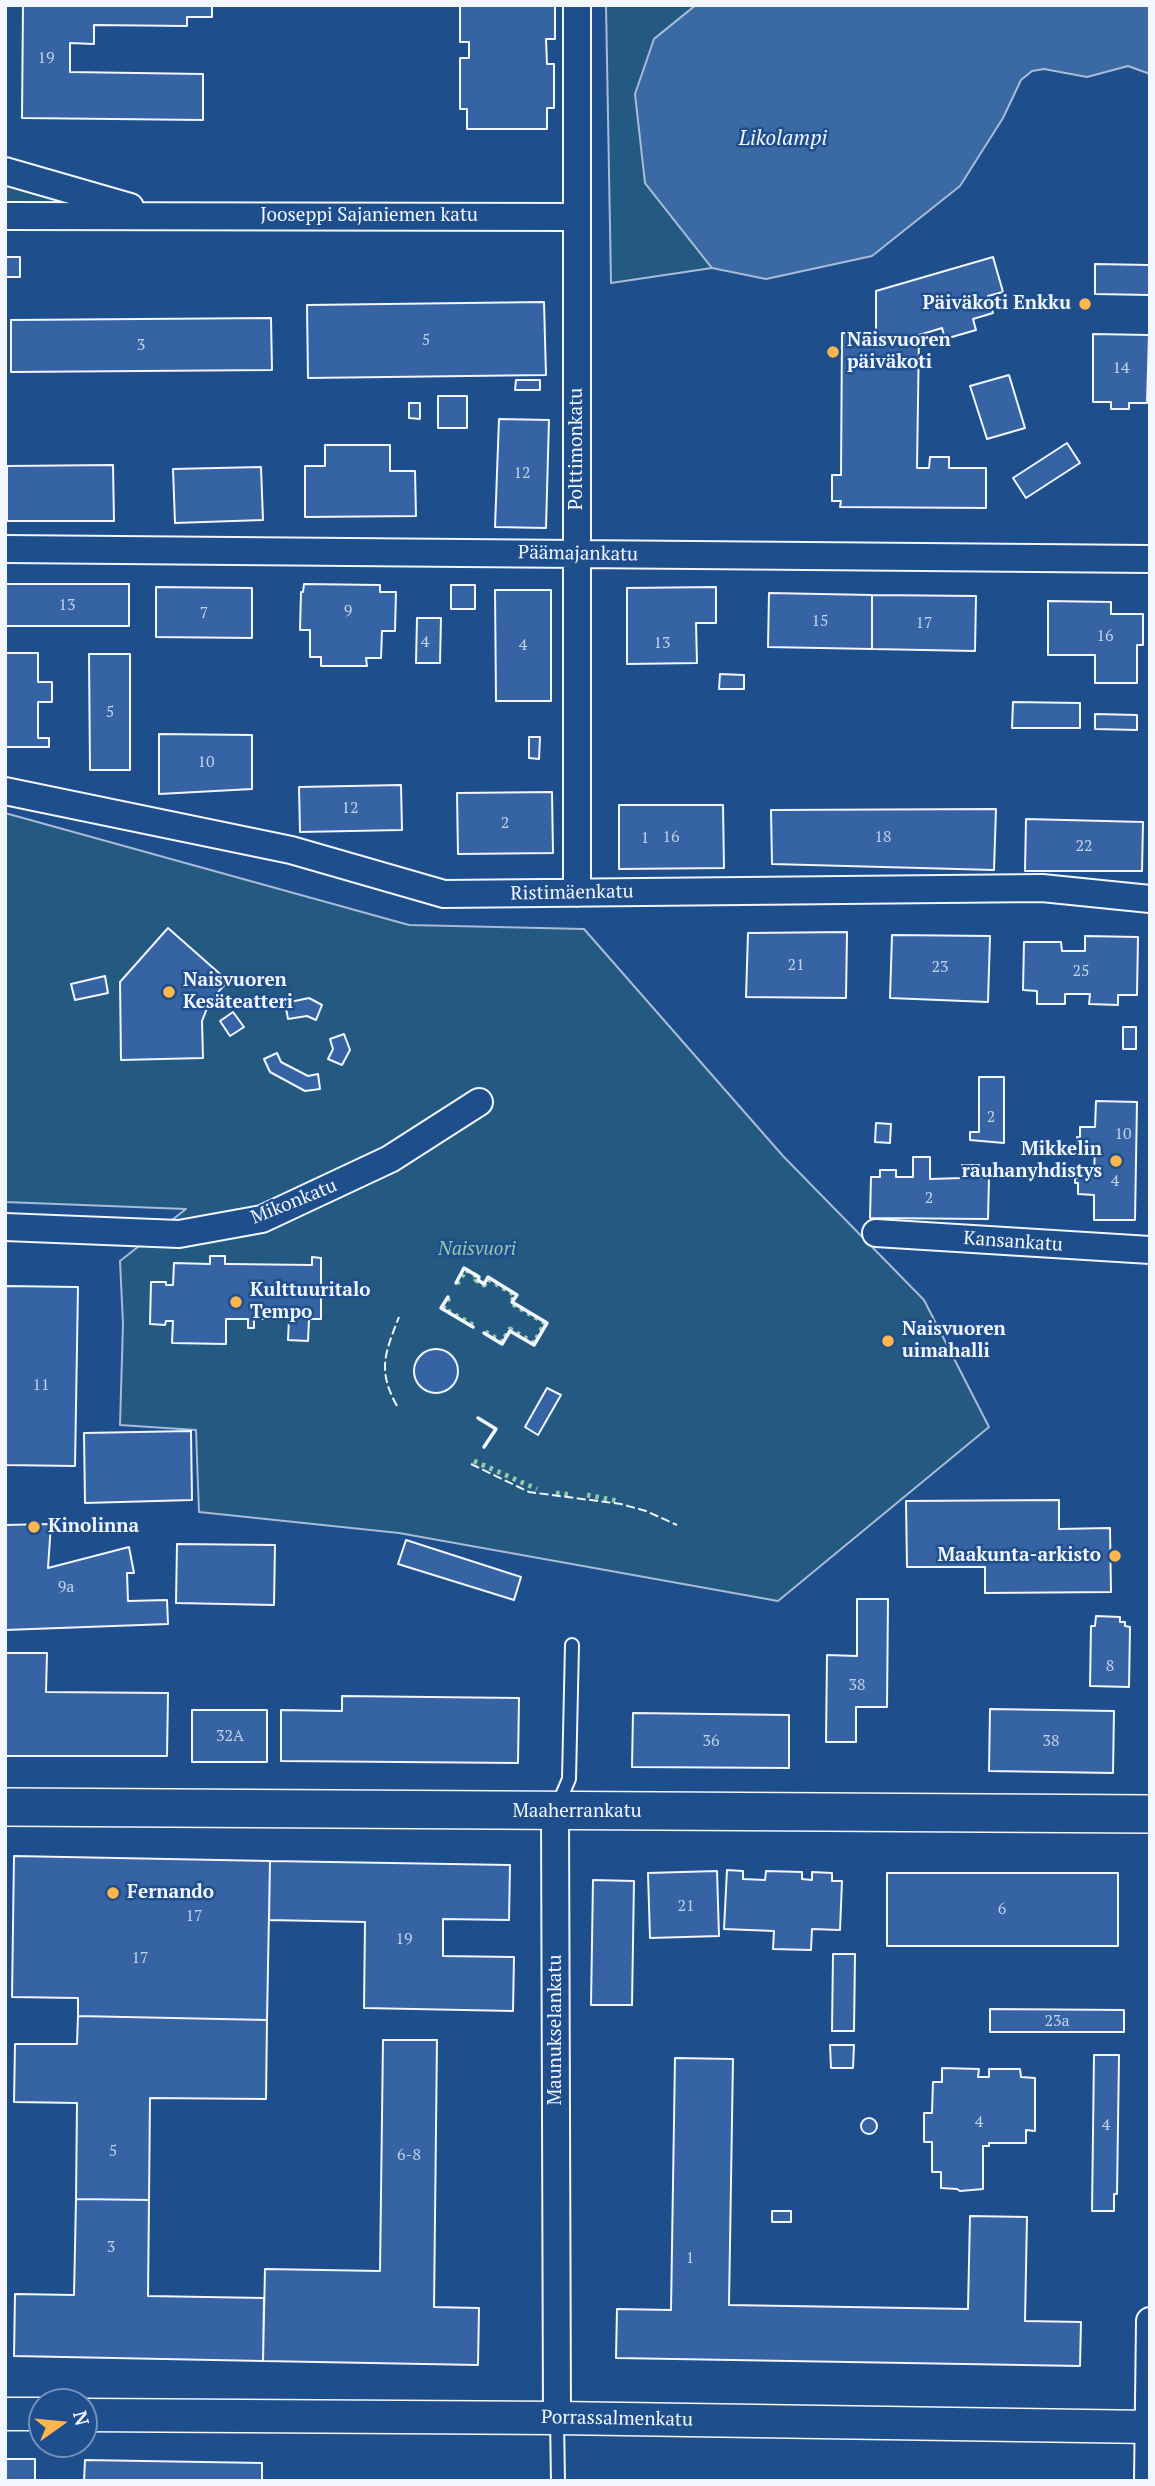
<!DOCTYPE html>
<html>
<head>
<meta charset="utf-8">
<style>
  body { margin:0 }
  #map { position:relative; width:1155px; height:2486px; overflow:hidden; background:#1f4e8c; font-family:"PT Serif",serif }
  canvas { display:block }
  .frame { position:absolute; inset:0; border:7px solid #f2f6ff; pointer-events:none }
  .north { position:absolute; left:28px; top:2388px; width:70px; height:70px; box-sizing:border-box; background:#1f4e8c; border:2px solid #7391ba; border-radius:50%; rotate:75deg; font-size:19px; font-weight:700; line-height:28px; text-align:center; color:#f2f6ff }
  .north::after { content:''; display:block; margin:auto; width:24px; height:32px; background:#ffb74d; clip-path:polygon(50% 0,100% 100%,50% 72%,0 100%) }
</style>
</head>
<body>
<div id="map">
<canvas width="1155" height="2486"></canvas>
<div class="frame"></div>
<div class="north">N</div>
</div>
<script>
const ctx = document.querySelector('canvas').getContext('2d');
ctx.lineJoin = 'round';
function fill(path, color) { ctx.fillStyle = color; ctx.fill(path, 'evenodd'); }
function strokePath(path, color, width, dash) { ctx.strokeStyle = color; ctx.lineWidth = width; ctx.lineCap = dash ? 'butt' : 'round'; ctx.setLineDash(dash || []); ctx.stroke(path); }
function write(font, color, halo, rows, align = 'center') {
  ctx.font = font + ' "PT Serif",serif'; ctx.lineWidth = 5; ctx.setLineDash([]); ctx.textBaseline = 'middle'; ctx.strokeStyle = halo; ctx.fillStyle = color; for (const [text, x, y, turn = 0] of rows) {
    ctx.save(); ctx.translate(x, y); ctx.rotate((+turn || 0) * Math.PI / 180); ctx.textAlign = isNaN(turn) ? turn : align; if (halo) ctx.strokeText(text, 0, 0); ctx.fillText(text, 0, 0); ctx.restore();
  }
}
const green = new Path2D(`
  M 606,5 L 696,5 L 654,39 L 645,183 L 712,268 L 611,283 Z
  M 5,178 L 112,210 L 5,208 Z
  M 5,813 L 409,925 L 584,929 L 783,1156 L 924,1300 L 989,1427 L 778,1601 L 399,1533 L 199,1512 L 196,1430 L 120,1425 L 123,1324 L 120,1261 L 186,1209 L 5,1202 Z`);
fill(green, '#245a82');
strokePath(green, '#a8bbd7', 2);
const water = new Path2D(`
  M 696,5 L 1150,5 L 1150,74 L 1128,66 L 1087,77 L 1044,69 L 1032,71 L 1021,80 L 1003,118 L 960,186 L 872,256 L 766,279 L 712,268 L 645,183 L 635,94 L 654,39 Z`);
fill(water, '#3b69a3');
strokePath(water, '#a8bbd7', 2);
const building = new Path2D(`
  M 23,5 L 212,5 L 212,17 L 187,17 L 187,26 L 94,25 L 94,44 L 70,43 L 70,72 L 203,74 L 203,120 L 22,118 Z
  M 460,5 L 555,5 L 555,39 L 546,39 L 547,64 L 554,64 L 554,108 L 547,108 L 547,129 L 467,129 L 467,109 L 460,109 L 460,58 L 469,58 L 469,42 L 460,42 Z
  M 6,257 L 20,257 L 20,277 L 6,277 Z
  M 993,257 L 1003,292 L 988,296 L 993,313 L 973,319 L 976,330 L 945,339 L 942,328 L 919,335 L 917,468 L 929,468 L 930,457 L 949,457 L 949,468 L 986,468 L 986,508 L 840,507 L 841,501 L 832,501 L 832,475 L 841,475 L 842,333 L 876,333 L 876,291 Z
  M 1095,264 L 1149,265 L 1149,295 L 1095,294 Z
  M 544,302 L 546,375 L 308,378 L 307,305 Z
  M 271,318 L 272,370 L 11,372 L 11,320 Z
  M 1093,334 L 1149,335 L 1147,403 L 1129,403 L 1129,409 L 1111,409 L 1111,402 L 1093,402 Z
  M 1009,375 L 1025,428 L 987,439 L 970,386 Z
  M 516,380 L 540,380 L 540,390 L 515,390 Z
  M 438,396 L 467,396 L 467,428 L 438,428 Z
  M 409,403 L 420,403 L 420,419 L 409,418 Z
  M 499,419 L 549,420 L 546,528 L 495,527 Z
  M 1067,443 L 1080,463 L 1026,498 L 1013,478 Z
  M 325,445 L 390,445 L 390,471 L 415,471 L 416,516 L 305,517 L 305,466 L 325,466 Z
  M 113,465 L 114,521 L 7,521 L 7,466 Z
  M 261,467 L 263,520 L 175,523 L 173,469 Z
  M 6,584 L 129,584 L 129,626 L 6,626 Z
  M 304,584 L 380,585 L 380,592 L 396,592 L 395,631 L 382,631 L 381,658 L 366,658 L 367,666 L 321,666 L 321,657 L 310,657 L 310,630 L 300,630 L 301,592 L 303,592 Z
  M 451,585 L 475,585 L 475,609 L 451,609 Z
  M 156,587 L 252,588 L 252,638 L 156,637 Z
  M 716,587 L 716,623 L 696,623 L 697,663 L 627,664 L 627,588 Z
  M 495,590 L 551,590 L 551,701 L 496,701 Z
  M 769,593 L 872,595 L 872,649 L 768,647 Z
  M 872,595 L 976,596 L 975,651 L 872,649 Z
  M 1048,601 L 1111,602 L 1111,614 L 1143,614 L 1143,645 L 1137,645 L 1137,683 L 1095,683 L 1095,655 L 1048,655 Z
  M 417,618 L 441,618 L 440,663 L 416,663 Z
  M 5,653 L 38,653 L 38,682 L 52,682 L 52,702 L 38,702 L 38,738 L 49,738 L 49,747 L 5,747 Z
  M 89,654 L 130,654 L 130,770 L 90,770 Z
  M 720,674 L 744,675 L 744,689 L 719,689 Z
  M 1013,702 L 1080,703 L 1080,728 L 1012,728 Z
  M 1095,714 L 1137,715 L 1137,730 L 1095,729 Z
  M 159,734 L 252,735 L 252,789 L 159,794 Z
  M 529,737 L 540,737 L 539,759 L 529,758 Z
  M 401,785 L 402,830 L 300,832 L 299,787 Z
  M 552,792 L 553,853 L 458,854 L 457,793 Z
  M 619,805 L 723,805 L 724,868 L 619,869 Z
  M 996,809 L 994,870 L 772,864 L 771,810 Z
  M 1026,819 L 1143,822 L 1142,871 L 1025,871 Z
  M 168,928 L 228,981 L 210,1001 L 202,1021 L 203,1058 L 121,1060 L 120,982 Z
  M 847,932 L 846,998 L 746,997 L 748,933 Z
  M 892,935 L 990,936 L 988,1002 L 890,998 Z
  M 1085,936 L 1138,937 L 1137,995 L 1118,995 L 1118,1005 L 1089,1004 L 1090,994 L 1065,994 L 1065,1004 L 1037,1004 L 1037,991 L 1023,990 L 1024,942 L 1061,942 L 1062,951 L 1085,951 Z
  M 105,976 L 108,993 L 75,1000 L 71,984 Z
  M 309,998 L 322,1005 L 316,1020 L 307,1016 L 288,1019 L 285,1003 Z
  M 233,1012 L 244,1027 L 230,1036 L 220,1021 Z
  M 1123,1027 L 1136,1027 L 1136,1049 L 1123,1049 Z
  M 344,1034 L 350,1050 L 342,1065 L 328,1059 L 333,1049 L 330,1039 Z
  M 277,1053 L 281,1062 L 308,1076 L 318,1074 L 320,1089 L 305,1091 L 270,1072 L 264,1059 Z
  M 979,1077 L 1004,1077 L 1004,1143 L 970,1140 L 970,1132 L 979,1132 Z
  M 1096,1101 L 1137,1102 L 1135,1220 L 1094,1220 L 1094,1195 L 1078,1194 L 1078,1183 L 1075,1183 L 1075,1178 L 1094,1177 L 1095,1144 L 1077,1143 L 1077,1137 L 1080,1138 L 1080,1127 L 1095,1127 Z
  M 876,1123 L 891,1124 L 890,1143 L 875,1142 Z
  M 913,1157 L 930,1157 L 930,1179 L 962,1178 L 962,1165 L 979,1165 L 979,1178 L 989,1178 L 988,1219 L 870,1218 L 871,1177 L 880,1177 L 880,1170 L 896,1170 L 896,1177 L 913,1177 Z
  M 210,1256 L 225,1256 L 225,1264 L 229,1264 L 312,1265 L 312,1257 L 321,1258 L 321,1319 L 309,1319 L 308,1341 L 288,1340 L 289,1319 L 254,1319 L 254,1328 L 248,1328 L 248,1319 L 226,1319 L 226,1344 L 172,1343 L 173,1321 L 166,1321 L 165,1325 L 150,1324 L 151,1282 L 166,1282 L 166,1285 L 173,1285 L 174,1263 L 210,1264 Z
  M 5,1286 L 78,1287 L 75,1466 L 5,1465 Z
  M414 1371a22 22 0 1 1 44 0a22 22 0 1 1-44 0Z
  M 547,1388 L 561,1395 L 538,1435 L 525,1427 Z
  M 191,1431 L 192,1500 L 85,1503 L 84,1433 Z
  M 1059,1500 L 1059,1529 L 1110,1528 L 1111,1592 L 985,1593 L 985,1567 L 907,1567 L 906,1501 Z
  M 51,1524 L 48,1568 L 129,1547 L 134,1573 L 127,1573 L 128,1601 L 167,1600 L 168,1624 L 5,1630 L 5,1525 Z
  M 406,1540 L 521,1577 L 514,1600 L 398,1564 Z
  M 177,1544 L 275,1545 L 274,1605 L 176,1603 Z
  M 857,1599 L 888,1599 L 887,1707 L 856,1707 L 856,1742 L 826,1742 L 827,1655 L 857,1656 Z
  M 1096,1616 L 1120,1617 L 1120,1622 L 1125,1622 L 1125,1626 L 1130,1627 L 1129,1687 L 1090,1686 L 1091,1626 L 1095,1626 Z
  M 5,1653 L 47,1653 L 46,1692 L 168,1693 L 167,1756 L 5,1756 Z
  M 342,1696 L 519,1698 L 518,1763 L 281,1761 L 281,1710 L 342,1711 Z
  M 990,1709 L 1114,1711 L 1113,1773 L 989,1771 Z
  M 192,1710 L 267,1710 L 267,1762 L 192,1762 Z
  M 633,1713 L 789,1715 L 789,1768 L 632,1767 Z
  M 14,1856 L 270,1861 L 267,2020 L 78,2016 L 78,1998 L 12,1997 Z
  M 270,1861 L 510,1865 L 509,1920 L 443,1919 L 443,1956 L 514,1957 L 513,2011 L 364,2008 L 365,1922 L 269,1920 Z
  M 727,1870 L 743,1871 L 743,1879 L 765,1880 L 766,1871 L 802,1872 L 802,1879 L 812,1880 L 812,1872 L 832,1873 L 832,1881 L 842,1881 L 840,1930 L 812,1929 L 811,1950 L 773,1949 L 774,1931 L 724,1929 Z
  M 717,1871 L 719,1936 L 650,1938 L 648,1873 Z
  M 887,1873 L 1118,1873 L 1118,1946 L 887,1946 Z
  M 593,1880 L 634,1881 L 632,2005 L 591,2005 Z
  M 833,1954 L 855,1954 L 854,2031 L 832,2031 Z
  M 990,2009 L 1124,2010 L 1124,2032 L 990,2032 Z
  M 78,2016 L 267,2020 L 266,2099 L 150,2098 L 149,2200 L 76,2199 L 77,2103 L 14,2102 L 15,2044 L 77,2044 Z
  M 383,2040 L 437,2040 L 434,2307 L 479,2308 L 478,2365 L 263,2361 L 265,2269 L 380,2271 Z
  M 830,2045 L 854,2045 L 853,2068 L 831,2068 Z
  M 1094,2055 L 1119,2055 L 1117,2194 L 1114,2194 L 1114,2211 L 1092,2211 Z
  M 675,2058 L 733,2059 L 729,2305 L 968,2309 L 970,2216 L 1027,2217 L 1025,2321 L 1081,2322 L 1080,2366 L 616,2358 L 617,2309 L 671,2310 Z
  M 942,2068 L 979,2069 L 978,2077 L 989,2077 L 989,2069 L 1020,2069 L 1021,2077 L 1035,2078 L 1035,2131 L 1026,2130 L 1026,2143 L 989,2143 L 989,2146 L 983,2146 L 983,2189 L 960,2191 L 957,2189 L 941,2188 L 941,2172 L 932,2172 L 932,2142 L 924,2142 L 924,2113 L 932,2113 L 933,2082 L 942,2082 Z
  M861 2126a8 8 0 1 1 16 0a8 8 0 1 1-16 0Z
  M 76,2199 L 149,2200 L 148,2296 L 264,2298 L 263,2361 L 14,2356 L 15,2294 L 74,2295 Z
  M 772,2211 L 791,2211 L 791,2222 L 772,2222 Z
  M 5,2459 L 35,2459 L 35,2481 L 5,2481 Z
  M 85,2460 L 262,2463 L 262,2481 L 84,2481 Z`);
fill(building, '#3563a3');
strokePath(building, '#f2f6ff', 2);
const service = new Path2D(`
  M 557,1807 L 569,1779 L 572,1645
  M 557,2419 L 558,2481`);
const minor = new Path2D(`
  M 577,5 L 577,893
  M 5,171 L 130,207
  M 5,216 L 576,217
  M 5,549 L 1150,559
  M 5,791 L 291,850 L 444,894 L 1042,888 L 1150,899
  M 5,1227 L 179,1234 L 262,1219 L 390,1159 L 479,1102
  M 876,1233 L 1150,1250
  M 555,1811 L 557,2418
  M 1148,2481 L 1150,2321`);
const tertiary = new Path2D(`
  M 5,2414 L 42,2414
  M 84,2415 L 557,2418 L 1150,2427`);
const secondary = new Path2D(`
  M 5,1807 L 1150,1814`);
strokePath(service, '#f2f6ff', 16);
strokePath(minor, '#f2f6ff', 30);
strokePath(tertiary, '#f2f6ff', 35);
strokePath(secondary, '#f2f6ff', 40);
strokePath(service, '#1f4e8c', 12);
strokePath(minor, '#1f4e8c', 26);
strokePath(tertiary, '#1f4e8c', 32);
strokePath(secondary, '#1f4e8c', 37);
strokePath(new Path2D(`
  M 457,1284 L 466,1270 L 478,1277 L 476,1280 L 484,1285 L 488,1279 L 515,1295 L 511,1303 L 545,1323 L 534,1343 L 510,1329 L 502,1342 L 484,1331
  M 449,1298 L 443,1308 L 473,1325
  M 474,1461 L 537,1489
  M 556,1493 L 572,1495
  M 587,1495 L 618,1501`), '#97c8a6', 5, [3.5, 5]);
strokePath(new Path2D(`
  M 397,1406 C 377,1370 385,1353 399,1317
  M 471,1464 L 529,1492 L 621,1504 L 646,1511 L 677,1525`), '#f2f6ff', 2, [9, 3.5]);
strokePath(new Path2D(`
  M 456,1283 L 464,1268 L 479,1277 L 478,1280 L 484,1284 L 488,1277 L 517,1295 L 512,1302 L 547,1323 L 534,1345 L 510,1331 L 502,1344 L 484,1333
  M 448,1297 L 441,1308 L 473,1327
  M 478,1418 L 496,1429 L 484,1447`), '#f2f6ff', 3.5);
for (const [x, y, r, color] of [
  [1085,304,7,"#ffb74d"],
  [833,352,7,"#ffb74d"],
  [169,992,7,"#ffb74d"],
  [1116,1161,7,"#ffb74d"],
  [236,1302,7,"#ffb74d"],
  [888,1341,7,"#ffb74d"],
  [34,1527,7,"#ffb74d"],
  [1115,1556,7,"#ffb74d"],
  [113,1893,7,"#ffb74d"]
]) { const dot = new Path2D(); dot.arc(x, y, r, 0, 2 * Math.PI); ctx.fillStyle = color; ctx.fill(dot); strokePath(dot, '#1f4e8c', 2.5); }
write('16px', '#c3d1e8', null, [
  ["19",46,58],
  ["5",426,340],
  ["3",141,345],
  ["14",1121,368],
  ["12",522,473],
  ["13",67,605],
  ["9",348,611],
  ["7",204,613],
  ["15",820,621],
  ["17",924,623],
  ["16",1105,636],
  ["4",425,642],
  ["13",662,643],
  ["4",523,645],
  ["5",110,712],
  ["10",206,762],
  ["12",350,808],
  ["2",505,823],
  ["16",671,837],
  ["18",883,837],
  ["1",645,838],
  ["22",1084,846],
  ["21",796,965],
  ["23",940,967],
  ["25",1081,971],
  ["2",991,1117],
  ["10",1123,1134],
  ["4",1115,1181],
  ["2",929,1198],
  ["11",41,1385],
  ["9a",66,1587],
  ["8",1110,1666],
  ["38",857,1685],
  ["32A",230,1736],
  ["36",711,1741],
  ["38",1051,1741],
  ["21",686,1906],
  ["6",1002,1909],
  ["17",194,1916],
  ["19",404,1939],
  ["17",140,1958],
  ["23a",1057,2021],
  ["4",979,2122],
  ["4",1106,2125],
  ["5",113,2151],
  ["6-8",409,2155],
  ["3",111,2247],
  ["1",690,2258]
]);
write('19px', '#f2f6ff', '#1f4e8c', [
  ["Jooseppi Sajaniemen katu",369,216],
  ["Polttimonkatu",577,449,-90],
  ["Päämajankatu",578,554,1],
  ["Ristimäenkatu",572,893,-1],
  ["Mikonkatu",294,1202,-22],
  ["Kansankatu",1013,1242,4],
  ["Maaherrankatu",577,1812],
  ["Maunukselankatu",556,2030,-90],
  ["Porrassalmenkatu",617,2419,1]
]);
write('bold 19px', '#f2f6ff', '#1f4e8c', [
  ["Päiväkoti Enkku",1071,304,"right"],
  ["Naisvuoren",847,341],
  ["päiväkoti",847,363],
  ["Naisvuoren",183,981],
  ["Kesäteatteri",183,1003],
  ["Mikkelin",1102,1150,"right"],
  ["rauhanyhdistys",1102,1172,"right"],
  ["Kulttuuritalo",250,1291],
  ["Tempo",250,1313],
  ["Naisvuoren",902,1330],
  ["uimahalli",902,1352],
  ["Kinolinna",48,1527],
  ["Maakunta-arkisto",1101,1556,"right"],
  ["Fernando",127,1893]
], 'left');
write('italic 19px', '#97c8a6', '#1f4e8c', [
  ["Naisvuori",477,1250]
]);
write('italic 21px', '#f2f6ff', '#1f4e8c', [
  ["Likolampi",783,139]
]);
</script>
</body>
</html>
